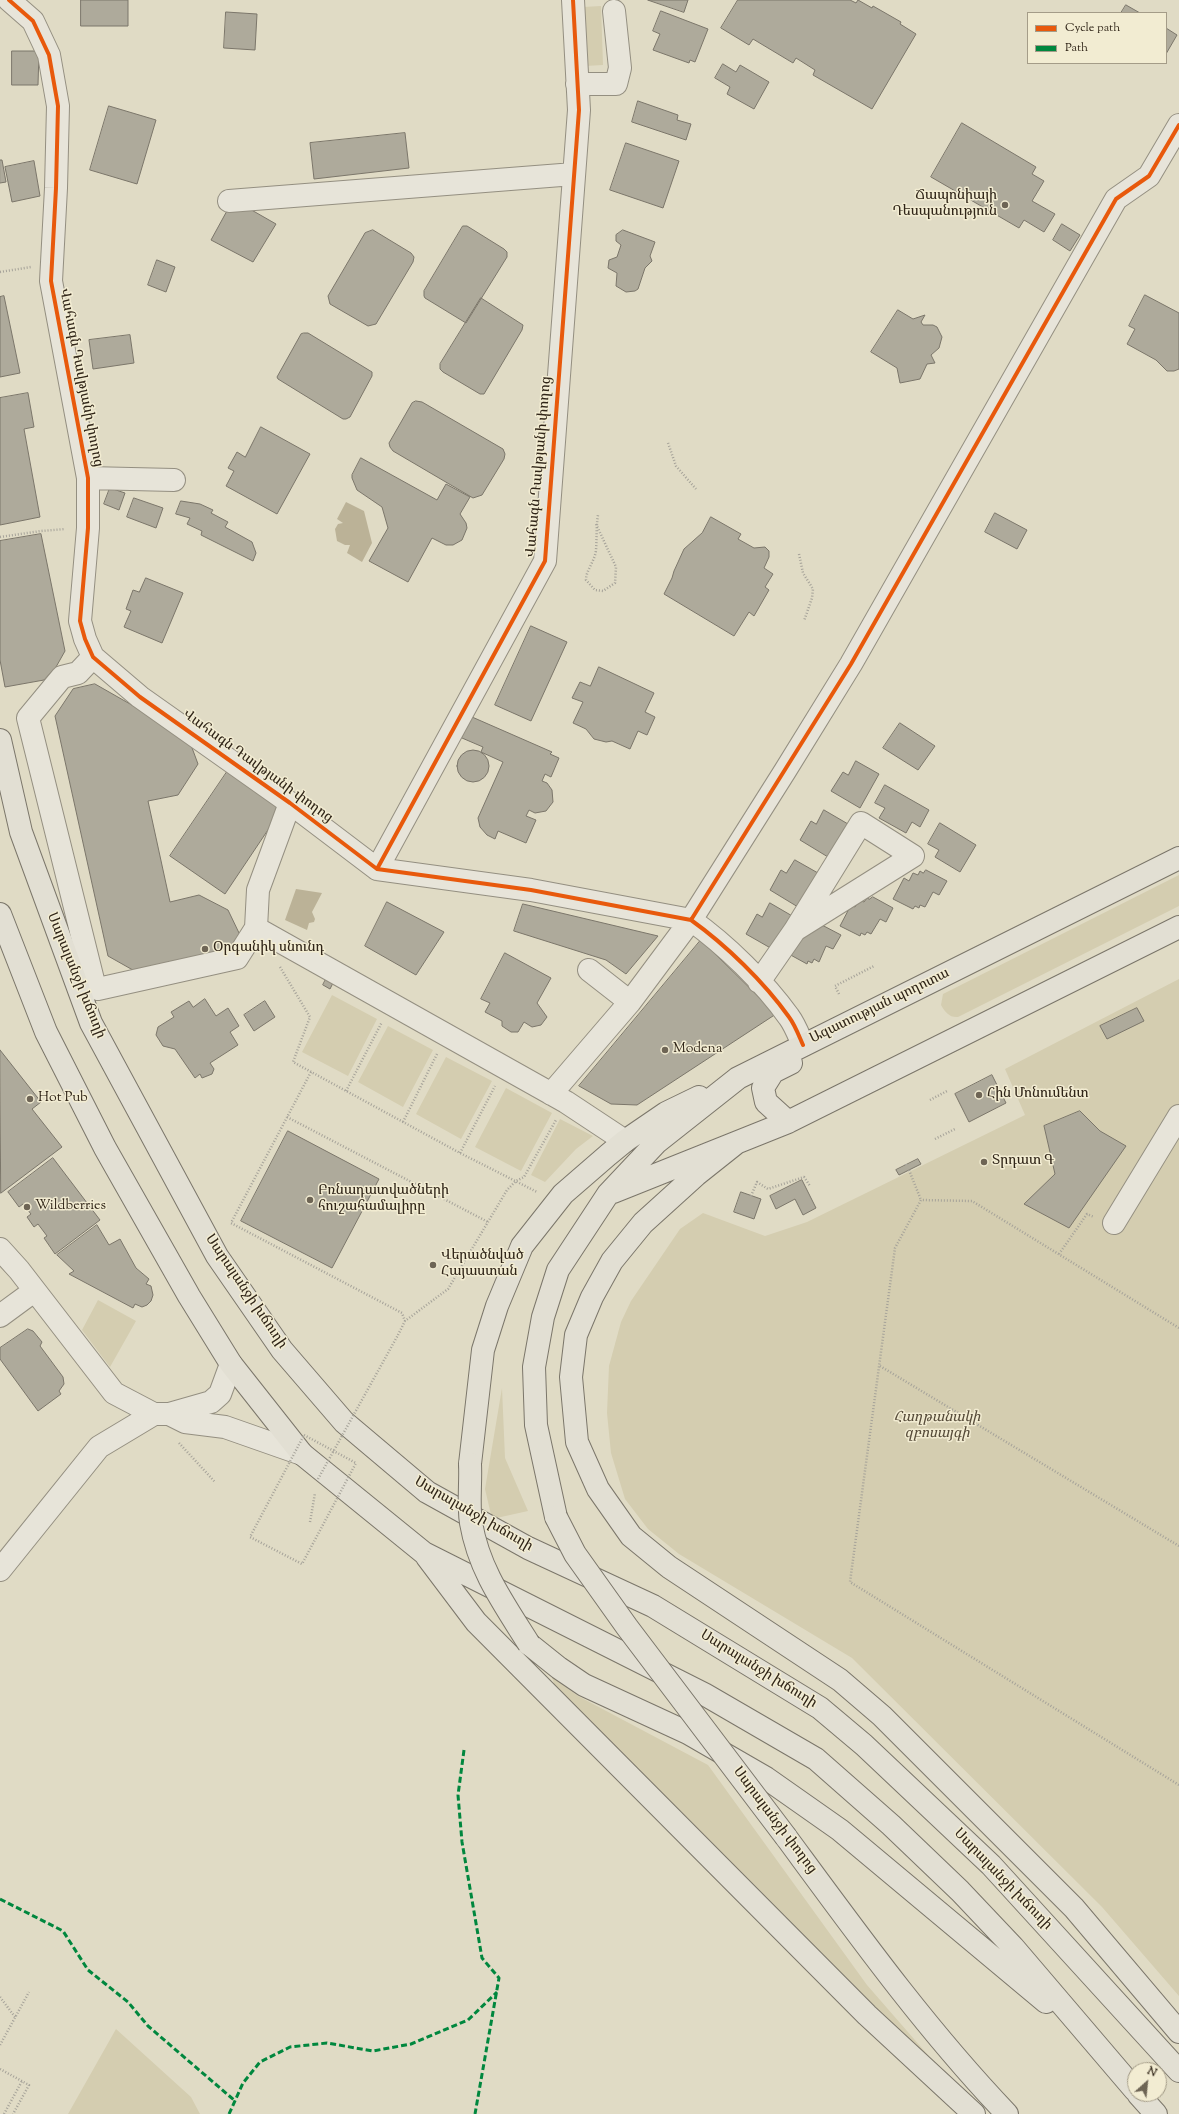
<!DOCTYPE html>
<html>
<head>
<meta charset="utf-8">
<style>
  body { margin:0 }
  #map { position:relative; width:1179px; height:2114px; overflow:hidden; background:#e0dbc5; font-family:"Sorts Mill Goudy",serif }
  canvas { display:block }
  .legend { position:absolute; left:1027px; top:12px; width:140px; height:52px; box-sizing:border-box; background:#f2ecd2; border:1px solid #a49c88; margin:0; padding:5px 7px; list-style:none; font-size:12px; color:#302518 }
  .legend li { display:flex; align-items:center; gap:8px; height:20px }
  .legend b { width:20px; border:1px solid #a49c88 }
  .north { position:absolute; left:1127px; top:2062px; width:40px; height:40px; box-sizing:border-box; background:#f2ecd2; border:1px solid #a49c88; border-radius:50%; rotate:27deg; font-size:11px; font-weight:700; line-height:16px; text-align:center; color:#302518 }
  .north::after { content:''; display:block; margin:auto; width:14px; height:18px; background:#6e6555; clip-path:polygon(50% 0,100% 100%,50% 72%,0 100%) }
</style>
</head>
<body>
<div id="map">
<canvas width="1179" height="2114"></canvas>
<ul class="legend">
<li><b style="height:5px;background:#e8590c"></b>Cycle path</li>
<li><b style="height:5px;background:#00873e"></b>Path</li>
</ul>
<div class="north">N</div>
</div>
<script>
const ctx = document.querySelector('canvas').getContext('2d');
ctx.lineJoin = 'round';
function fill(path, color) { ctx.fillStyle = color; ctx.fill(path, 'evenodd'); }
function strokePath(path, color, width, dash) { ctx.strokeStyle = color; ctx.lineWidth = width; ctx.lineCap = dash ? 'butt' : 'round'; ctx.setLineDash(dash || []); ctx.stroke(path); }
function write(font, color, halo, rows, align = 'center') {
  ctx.font = font + ' "Sorts Mill Goudy","Noto Serif Armenian",serif'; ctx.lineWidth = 3; ctx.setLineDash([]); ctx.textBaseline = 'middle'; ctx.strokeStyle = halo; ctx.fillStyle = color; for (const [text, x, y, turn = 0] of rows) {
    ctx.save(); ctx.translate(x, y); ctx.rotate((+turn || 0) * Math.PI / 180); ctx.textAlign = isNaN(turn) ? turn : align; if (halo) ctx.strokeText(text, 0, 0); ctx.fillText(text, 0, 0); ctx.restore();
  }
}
fill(new Path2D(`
  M 601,6 L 603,65 L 585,66 L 583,7 Z
  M 1179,875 L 1179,906 L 958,1017 C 950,1018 945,1012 941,1005 L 943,994 Z
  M 1179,979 L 1179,1996 L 1102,1907 L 852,1658 L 679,1554 L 648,1529 L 625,1499 L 611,1453 L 607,1413 L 609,1366 L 621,1322 L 631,1301 L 680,1229 L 703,1213 L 765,1236 L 807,1222 L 1025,1115 L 1005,1069 Z
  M 332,995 L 377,1019 L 348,1076 L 302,1052 Z
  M 388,1026 L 433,1050 L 403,1107 L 358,1082 Z
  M 446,1057 L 492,1081 L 461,1139 L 416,1114 Z
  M 506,1088 L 552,1113 L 521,1171 L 475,1147 Z
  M 560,1119 L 593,1136 L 576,1149 L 545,1182 L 531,1175 Z
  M 98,1300 L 136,1321 L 110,1367 L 82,1330 Z
  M 502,1388 L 505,1458 L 528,1511 L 492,1519 L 485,1489 Z
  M 552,1677 L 578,1696 L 708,1765 L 867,1985 L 934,2062 L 853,1986 L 556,1691 Z
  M 116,2029 L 191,2097 L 200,2114 L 68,2114 Z`), '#d4cdb0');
fill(new Path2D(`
  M 346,502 L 364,511 L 372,543 L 362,562 L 347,553 L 350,545 L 345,545 L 337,541 L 335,529 L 338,524 L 343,523 L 337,519 Z
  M 296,889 L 322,893 L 312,912 L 315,919 L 314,922 L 309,923 L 307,930 L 285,920 Z`), '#bbb297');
const building = new Path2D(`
  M 81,0 L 128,0 L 128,26 L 81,26 Z
  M 648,0 L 688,0 L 684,12 Z
  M 738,0 L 850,0 L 856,3 L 858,0 L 872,8 L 873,6 L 901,22 L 900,24 L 916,34 L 872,109 L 813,75 L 815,70 L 796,58 L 793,63 L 753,39 L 749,45 L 721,28 Z
  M 1126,5 L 1140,13 L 1121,13 Z
  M 661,11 L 708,29 L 695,62 L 690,60 L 689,63 L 653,50 L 660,34 L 653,31 Z
  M 226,12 L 257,14 L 255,50 L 224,48 Z
  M 1166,28 L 1177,35 L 1166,54 Z
  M 12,51 L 39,51 L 38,85 L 12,85 Z
  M 723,64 L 736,72 L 740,65 L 769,82 L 754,109 L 727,94 L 730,87 L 715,78 Z
  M 638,101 L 678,115 L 677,120 L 691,124 L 686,140 L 632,122 Z
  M 109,106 L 156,120 L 137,184 L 90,170 Z
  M 962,123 L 1036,167 L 1032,174 L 1044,181 L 1032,201 L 1055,214 L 1044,232 L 1024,220 L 1019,228 L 931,177 Z
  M 405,133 L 409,168 L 314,179 L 310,143 Z
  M 626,143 L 679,161 L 663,208 L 610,190 Z
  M 0,160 L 2,160 L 6,182 L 0,183 Z
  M 34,161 L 40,196 L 12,202 L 5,167 Z
  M 248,208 L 276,224 L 253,262 L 211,240 L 228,209 Z
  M 1062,224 L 1080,235 L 1070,251 L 1053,240 Z
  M 463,226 L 467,226 L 504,249 L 507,252 L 507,257 L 466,323 L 425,298 L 424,296 L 424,291 Z
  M 373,230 L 411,253 L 414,257 L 413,262 L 376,324 L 368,326 L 330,304 L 328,296 L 365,233 Z
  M 623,230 L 655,242 L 650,256 L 652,261 L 645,268 L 638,289 L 635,291 L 626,292 L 616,286 L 617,273 L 608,268 L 609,260 L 617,257 L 621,245 L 616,241 L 616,235 Z
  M 157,260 L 175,267 L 166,292 L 148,285 Z
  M 1145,295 L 1179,313 L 1179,369 L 1174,371 L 1167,371 L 1156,360 L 1127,344 L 1135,329 L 1129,326 Z
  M 4,296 L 20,373 L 0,377 L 0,297 Z
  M 481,298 L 523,325 L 522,330 L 484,394 L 480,394 L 443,372 L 440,369 L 440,364 Z
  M 898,310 L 913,319 L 925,315 L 921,322 L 923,325 L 933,325 L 937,327 L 942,337 L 939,348 L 931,355 L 935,363 L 927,364 L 920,379 L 900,383 L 897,368 L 871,352 Z
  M 304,333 L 308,333 L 372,372 L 372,376 L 350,417 L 346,419 L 343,419 L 278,379 L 277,377 L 301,334 Z
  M 130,335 L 134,363 L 93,369 L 89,340 Z
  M 28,393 L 34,427 L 24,429 L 40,517 L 0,525 L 0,398 Z
  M 416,401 L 422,402 L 503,449 L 505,454 L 504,459 L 482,495 L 473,498 L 393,451 L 390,447 L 389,443 L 412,403 Z
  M 261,427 L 310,454 L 277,514 L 226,486 L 234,471 L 228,468 L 237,452 L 245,457 Z
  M 361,458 L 437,500 L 446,484 L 470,497 L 460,514 L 466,523 L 467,528 L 462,540 L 453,545 L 446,545 L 432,538 L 408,582 L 369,561 L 388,528 L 382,507 L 357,490 L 352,478 L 352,475 Z
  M 110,488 L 125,493 L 119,510 L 104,504 Z
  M 134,498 L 163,508 L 156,528 L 127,517 Z
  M 181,501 L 200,504 L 213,510 L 211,513 L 228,522 L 225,527 L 252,542 L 256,553 L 253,561 L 201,535 L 202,531 L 187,524 L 190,518 L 176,514 Z
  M 995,513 L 1027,530 L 1017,549 L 985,532 Z
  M 711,517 L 741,534 L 738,539 L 754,548 L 765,547 L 769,551 L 769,557 L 764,568 L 773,574 L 765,587 L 769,590 L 754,616 L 749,612 L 734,636 L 664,594 L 672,578 L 674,571 L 684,549 L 702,533 Z
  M 41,534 L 65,651 L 56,667 L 44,680 L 5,687 L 0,660 L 0,541 Z
  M 146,578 L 183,593 L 162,643 L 124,627 L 131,611 L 126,609 L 133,590 L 139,592 Z
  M 531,626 L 567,642 L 531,721 L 495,705 Z
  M 599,667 L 654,693 L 645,712 L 655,717 L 647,735 L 638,731 L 630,749 L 612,741 L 606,742 L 594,739 L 586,729 L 573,723 L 583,702 L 572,698 L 580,682 L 590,686 Z
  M 95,684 L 188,737 L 198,764 L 178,795 L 148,801 L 170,902 L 199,895 L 228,910 L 240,935 L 227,956 L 147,978 L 108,956 L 55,716 L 73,689 Z
  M 472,717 L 552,752 L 550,754 L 559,758 L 551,777 L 545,774 L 542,781 L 547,783 L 552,790 L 553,802 L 546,811 L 535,813 L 529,810 L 526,816 L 536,820 L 526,843 L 498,831 L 495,839 L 487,835 L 480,827 L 478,818 L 503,762 L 481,752 L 483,747 L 462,738 Z
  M 900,723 L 935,746 L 918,770 L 883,748 Z
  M457 766a16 16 0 1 1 32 0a16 16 0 1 1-32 0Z
  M 856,761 L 879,774 L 860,808 L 831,791 L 843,772 L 848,775 Z
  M 229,769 L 284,806 L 225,894 L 170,856 Z
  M 885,785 L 929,810 L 920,827 L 912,822 L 906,833 L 879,818 L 885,808 L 875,803 Z
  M 824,810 L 848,824 L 828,857 L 800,840 L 811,821 L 816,824 Z
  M 940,823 L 976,845 L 960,872 L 935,857 L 939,850 L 928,844 Z
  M 795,860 L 818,873 L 798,907 L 770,890 L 781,870 L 786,873 Z
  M 926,870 L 947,881 L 939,895 L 933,892 L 925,907 L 920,905 L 919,908 L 915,906 L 913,909 L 893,899 L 904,878 L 909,881 L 913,873 L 918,875 L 920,871 L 923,873 Z
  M 873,897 L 893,908 L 886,922 L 880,919 L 871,934 L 867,932 L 865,935 L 861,933 L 860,936 L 840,926 L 851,905 L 855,907 L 859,900 L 864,902 L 867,898 L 869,899 Z
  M 387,902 L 444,932 L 416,975 L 365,946 Z
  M 770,903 L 794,917 L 774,950 L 746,934 L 757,914 L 762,917 Z
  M 523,904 L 658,936 L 626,974 L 606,960 L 514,931 Z
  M 820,924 L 841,935 L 833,949 L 826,946 L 819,962 L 814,959 L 812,963 L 808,961 L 807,964 L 787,953 L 806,927 Z
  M 701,940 L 776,1014 L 637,1105 L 611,1104 L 579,1086 Z
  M 505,953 L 551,978 L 537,1003 L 547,1017 L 541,1025 L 532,1027 L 524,1022 L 518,1032 L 511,1032 L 502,1026 L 502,1021 L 485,1012 L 490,1003 L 481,999 Z
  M 326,979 L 333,983 L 330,989 L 323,985 Z
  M 205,999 L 216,1016 L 228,1008 L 239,1026 L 230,1032 L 238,1045 L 210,1063 L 214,1069 L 212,1074 L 202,1078 L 200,1074 L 195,1078 L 175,1049 L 163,1046 L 156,1035 L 158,1027 L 174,1017 L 171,1012 L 189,1001 L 193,1007 Z
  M 265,1001 L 275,1017 L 254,1031 L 244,1015 Z
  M 1137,1008 L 1144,1021 L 1107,1039 L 1100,1026 Z
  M 0,1050 L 41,1102 L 32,1109 L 62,1147 L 1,1193 Z
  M 992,1075 L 1006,1103 L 969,1122 L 955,1094 Z
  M 1080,1111 L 1100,1131 L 1126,1146 L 1069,1228 L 1024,1204 L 1055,1174 L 1044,1126 Z
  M 288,1131 L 379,1179 L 332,1268 L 241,1221 Z
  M 53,1158 L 100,1220 L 55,1254 L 44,1238 L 47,1236 L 38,1224 L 34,1227 L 27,1217 L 31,1214 L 23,1204 L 19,1207 L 8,1192 Z
  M 918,1159 L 921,1164 L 899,1175 L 896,1170 Z
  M 802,1180 L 816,1208 L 803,1215 L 795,1199 L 776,1209 L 770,1196 Z
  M 741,1192 L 761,1199 L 754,1219 L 734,1212 Z
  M 97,1225 L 109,1245 L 120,1239 L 136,1268 L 149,1279 L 146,1284 L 151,1286 L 153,1295 L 151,1301 L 147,1305 L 142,1307 L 135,1304 L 133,1308 L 69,1274 L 74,1271 L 57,1255 Z
  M 28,1329 L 33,1331 L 42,1342 L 40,1346 L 63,1377 L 64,1384 L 59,1391 L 61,1394 L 38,1411 L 0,1359 L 0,1348 Z`);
fill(building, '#aeaa9b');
strokePath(building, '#7b766a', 1);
const minor = new Path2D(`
  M 9,0 L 33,21 L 49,55 L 58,106 L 56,188 L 51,281 L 88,478 L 88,528 L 80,621 L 85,639 L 93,657 L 140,697 L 290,803 L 377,869 L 531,890 L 691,920 C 726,945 764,982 789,1017 C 795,1025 799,1036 803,1045
  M 577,84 L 616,84 L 620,68 L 614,11
  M 229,201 L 574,174
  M 88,478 L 174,480
  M 93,657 L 78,673 L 62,677 L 28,718 L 95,988 L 98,989 L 237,958 L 256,928
  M 290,803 L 258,890 L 256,928 L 566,1102 L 625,1141
  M 377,869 L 545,561 L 579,110 L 573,0
  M 589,970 L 630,1002
  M 759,982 L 795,930 L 861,823 L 913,856 L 795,930
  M 551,1094 L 630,1002 L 691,920 L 785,771 L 851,664 L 1116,199 L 1149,176 L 1179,125
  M 1114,1223 L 1179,1116
  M 0,1249 L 19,1270 L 114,1393 L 154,1414
  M 0,1316 L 34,1291
  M 169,1414 L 185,1422 L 225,1427 L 302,1454
  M 0,1570 L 99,1447 L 154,1414 L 169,1414 L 211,1402 L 220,1394 L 231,1364`);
const major = new Path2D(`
  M 0,740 L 21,832 L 91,1023 L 217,1256 L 282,1350 L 344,1422 L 427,1492 L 528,1548 L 653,1606 L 820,1708 L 864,1745 L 991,1865 L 1179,2071
  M 0,914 L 46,1032 L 105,1148 L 189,1296 L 231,1364 L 302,1454 L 424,1553 L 704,1694 L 816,1759 L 891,1825 L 960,1891 L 1013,1947 L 1135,2090
  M 788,1122 L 766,1102 L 763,1088 L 773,1072 L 791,1063
  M 735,1144 L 696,1175 L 643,1223 L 612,1261 L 592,1297 L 576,1335 L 571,1377 L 577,1442 L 598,1489 L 631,1536 L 669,1567 L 840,1680 L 882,1716 L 1074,1908 L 1179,2032
  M 613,1192 L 788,1122 L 1179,927
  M 470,1464 L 483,1350 L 497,1306 L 522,1246 L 563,1194 L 608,1155 L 625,1141 L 666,1113 L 699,1097
  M 556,1517 L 536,1425 L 534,1367 L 543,1317 L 558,1270 L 608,1194 L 657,1142 L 738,1078 L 1179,858
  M 427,1557 L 476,1622 L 867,2015 L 974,2114
  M 529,1644 L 559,1668 L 584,1685 L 688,1733 L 766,1778 L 840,1830 L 1046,2002
  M 786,1837 C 856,1932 925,2028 1007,2114
  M 1138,2094 L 1156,2114`);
strokePath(minor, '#948f81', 24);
strokePath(major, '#7b766a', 24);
strokePath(new Path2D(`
  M 0,272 L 31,267
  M 668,443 L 676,466 L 696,489
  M 596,524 L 616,567 L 615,583 L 603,591 L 595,590 L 586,580 C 586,570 595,561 596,550 C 597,538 596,527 598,515
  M 0,537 L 41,531 L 65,529
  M 799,554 L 803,573 L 813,589 L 812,598 L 804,621
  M 280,967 L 310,1017 L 293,1062 L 460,1153 L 537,1192
  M 839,994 L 835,986 L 874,966
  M 311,1072 L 231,1223 L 402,1313 L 405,1321
  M 346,1091 L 382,1022
  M 930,1100 L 947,1091
  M 287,1117 L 488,1222
  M 403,1122 L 437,1054
  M 935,1139 L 955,1129
  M 460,1153 L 495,1086
  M 906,1164 L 906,1165
  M 909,1170 L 921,1200
  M 751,1196 L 757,1182 L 768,1189 L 804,1177 L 810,1186
  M 1059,1254 L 1087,1214 L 1094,1217
  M 1179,1328 L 972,1201 L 921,1200 L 895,1248 L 850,1582 L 1179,1785
  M 398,1335 L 405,1321 L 448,1289 L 507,1190 L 516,1181 L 524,1177 L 556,1120
  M 880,1366 L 1179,1546
  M 179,1443 L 215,1482
  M 310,1522 L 315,1493
  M 0,1997 L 15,2017
  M 0,2045 L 29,1992
  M 0,2069 L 29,2085 L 13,2114
  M 4,2114 L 22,2081`), '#a5a299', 2.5, [1, 2]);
strokePath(minor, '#e7e4d9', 22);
strokePath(major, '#e2dfd3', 22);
const majorBridge = new Path2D(`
  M 470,1464 C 471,1483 468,1504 471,1523 C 479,1570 504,1604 529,1644
  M 556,1517 L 575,1554 L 627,1627 L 786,1837`);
strokePath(majorBridge, '#7b766a', 24, []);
strokePath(new Path2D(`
  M 304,1435 L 356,1463 L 302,1564 L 250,1537 Z
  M 318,1479 L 398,1335`), '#a5a299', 2.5, [1, 2]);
strokePath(majorBridge, '#e2dfd3', 22);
strokePath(new Path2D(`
  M 464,1750 L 458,1795 L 462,1842 L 482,1958 L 499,1978 L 475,2114
  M 0,1899 L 63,1931 L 88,1970 L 128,2002 L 148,2026 L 234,2100
  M 229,2114 L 243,2083 L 260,2062 L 290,2047 L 327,2043 L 373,2051 L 411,2044 L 468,2020 L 497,1992`), '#00873e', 3, [6, 3]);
strokePath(new Path2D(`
  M 9,0 L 33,21 L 49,55 L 58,106 L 56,188 L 51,281 L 88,478 L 88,528 L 80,621 L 85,639 L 93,657 L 140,697 L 290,803 L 377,869 L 531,890 L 691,920 C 726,945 764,982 789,1017 C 795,1025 799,1036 803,1045
  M 377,869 L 545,561 L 579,110 L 573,0
  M 691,920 L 851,664 L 1116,199 L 1149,176 L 1179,125`), '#e8590c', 4);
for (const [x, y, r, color] of [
  [1005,205,4,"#6e6555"],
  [205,949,4,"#6e6555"],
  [665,1050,4,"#6e6555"],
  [979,1095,4,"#6e6555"],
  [30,1099,4,"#6e6555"],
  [984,1162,4,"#6e6555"],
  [310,1200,4,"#6e6555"],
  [27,1207,4,"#6e6555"],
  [433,1265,4,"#6e6555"]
]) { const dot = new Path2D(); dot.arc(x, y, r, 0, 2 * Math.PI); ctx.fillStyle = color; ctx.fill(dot); strokePath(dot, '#f2ecd2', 1.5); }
write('14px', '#302518', '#f2ecd2', [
  ["Ճապոնիայի",997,197,"right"],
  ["Դեսպանություն",997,213,"right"],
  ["Օրգանիկ սնունդ",213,949],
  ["Modena",673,1050],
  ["Հին Մոնումենտ",987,1095],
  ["Hot Pub",38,1099],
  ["Տրդատ Գ",992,1162],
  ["Բռնադատվածների",318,1192],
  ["հուշահամալիրը",318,1208],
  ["Wildberries",35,1207],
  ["Վերածնված",441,1257],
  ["Հայաստան",441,1273]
], 'left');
write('14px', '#302518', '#f2ecd2', [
  ["Վահագն Դավթյանի փողոց",80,378,79],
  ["Վահագն Դավթյանի փողոց",540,467,-85],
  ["Վահագն Դավթյանի փողոց",257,767,36],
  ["Սարալանջի խճուղի",75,976,68],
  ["Ազատության պողոտա",880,1007,-26],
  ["Սարալանջի խճուղի",245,1292,56],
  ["Սարալանջի խճուղի",473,1515,30],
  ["Սարալանջի խճուղի",758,1670,32],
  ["Սարալանջի փողոց",774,1821,53],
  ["Սարալանջի խճուղի",1002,1880,46]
]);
write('italic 14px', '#574c3a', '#f2ecd2', [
  ["Հաղթանակի",937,1419],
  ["զբոսայգի",937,1435]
]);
</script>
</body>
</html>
